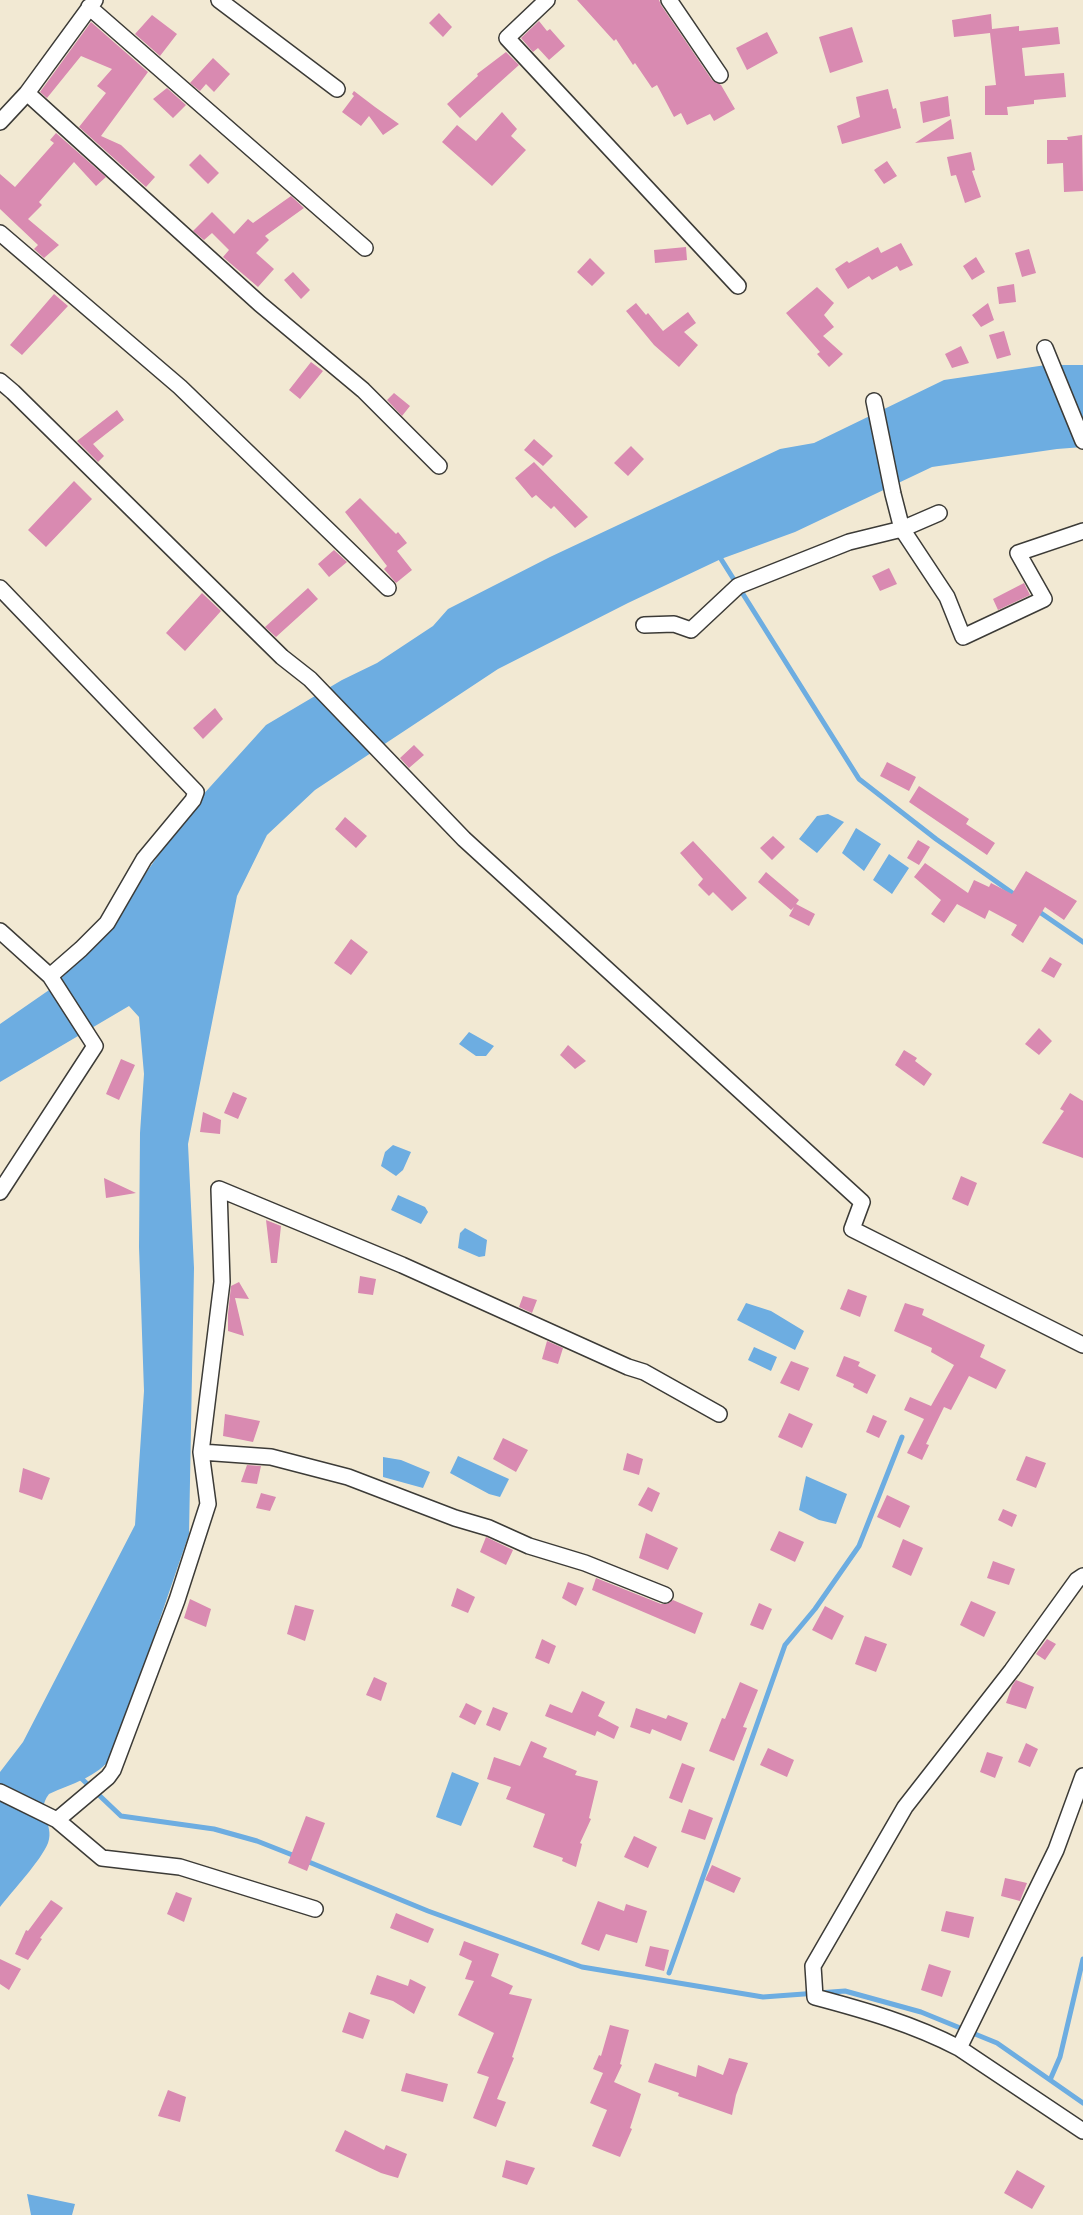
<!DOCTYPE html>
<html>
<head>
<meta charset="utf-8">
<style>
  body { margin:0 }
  canvas { display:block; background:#f2e9d3 }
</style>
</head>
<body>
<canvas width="1083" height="2215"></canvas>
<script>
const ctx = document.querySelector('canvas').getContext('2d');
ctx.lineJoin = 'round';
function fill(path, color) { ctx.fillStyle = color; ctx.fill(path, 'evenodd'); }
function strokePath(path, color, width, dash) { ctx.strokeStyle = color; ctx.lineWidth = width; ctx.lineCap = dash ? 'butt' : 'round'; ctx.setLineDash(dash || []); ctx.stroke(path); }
fill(new Path2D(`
  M 1046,365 L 1083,365 L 1083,447 L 1057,449 L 932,467 L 795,532 L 721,559 L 628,603 L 498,669 L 315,790 L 267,835 L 237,896 L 188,1144 L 194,1268 L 189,1534 L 113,1756 C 96,1778 73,1783 49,1794 C 34,1814 55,1822 48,1843 C 40,1862 13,1890 0,1907 L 0,1772 L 23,1742 L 135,1525 L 144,1391 L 139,1247 L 140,1133 L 144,1074 L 139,1017 L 129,1006 L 0,1082 L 0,1024 L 52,988 L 86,952 L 121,909 L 191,808 L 266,725 L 342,680 L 377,663 L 433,626 L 448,609 L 550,557 L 780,449 L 814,443 L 944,380 Z
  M 828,814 L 844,822 L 817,853 L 799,839 L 817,816 Z
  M 856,828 L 881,844 L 864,871 L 842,853 Z
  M 889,854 L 909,868 L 892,894 L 873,880 Z
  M 469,1032 L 494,1046 L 486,1056 L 476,1056 L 459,1044 Z
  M 393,1145 L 411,1152 L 403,1170 L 396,1176 L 381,1166 L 385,1152 Z
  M 398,1195 L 425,1207 L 428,1212 L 421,1224 L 391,1210 Z
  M 465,1228 L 487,1240 L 485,1256 L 479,1257 L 458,1248 L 460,1233 Z
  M 746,1303 L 771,1311 L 804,1331 L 795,1350 L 737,1320 Z
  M 754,1347 L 777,1357 L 771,1371 L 748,1360 Z
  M 458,1456 L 509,1479 L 500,1497 L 489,1494 L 450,1473 Z
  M 383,1457 L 401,1460 L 430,1472 L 423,1488 L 383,1477 Z
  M 806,1476 L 847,1494 L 836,1524 L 819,1520 L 799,1510 Z
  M 452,1772 L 479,1783 L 461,1826 L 436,1817 Z
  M 27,2194 L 75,2204 L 72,2215 L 31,2215 Z`), '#6dade1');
strokePath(new Path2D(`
  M 721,559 L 859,779 L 936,839 L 1018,897
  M 1038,911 L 1083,942
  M 82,1779 L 121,1816 L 214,1829 L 257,1841 L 295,1856
  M 304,1860 L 428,1911 L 582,1967 L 763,1997 L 845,1991 L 921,2012 L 997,2043 L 1083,2103
  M 669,1973 L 785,1645 L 815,1609 L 859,1546 L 902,1437
  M 1050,2080 L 1060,2057 L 1083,1959`), '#6dade1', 5);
fill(new Path2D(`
  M 577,0 L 659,0 L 661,5 L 712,80 L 721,85 L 735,109 L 714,121 L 710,114 L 687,125 L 681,113 L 674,117 L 657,85 L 652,88 L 635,63 L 633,65 L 616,39 L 614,41 Z
  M 439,13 L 452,27 L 443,37 L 429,23 Z
  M 991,14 L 992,29 L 1019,26 L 1019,31 L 1058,27 L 1060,44 L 1022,48 L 1025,76 L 1064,73 L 1066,97 L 1034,100 L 1034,104 L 1007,107 L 1008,115 L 985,115 L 985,86 L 996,85 L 990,33 L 954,37 L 952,20 Z
  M 152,15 L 177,34 L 160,56 L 135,34 Z
  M 539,21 L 547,31 L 550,29 L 565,46 L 549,60 L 538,48 L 533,52 L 521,38 Z
  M 91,22 L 148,72 L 101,136 L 121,145 L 155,177 L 146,187 L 79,127 L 106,93 L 97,86 L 112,69 L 81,56 L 47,98 L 40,92 Z
  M 852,27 L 863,62 L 830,73 L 819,37 Z
  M 767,32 L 778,53 L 747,70 L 736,48 Z
  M 506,52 L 519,65 L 460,118 L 447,104 L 478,76 L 477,74 Z
  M 213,58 L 230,74 L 214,92 L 206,84 L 200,91 L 190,83 Z
  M 167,88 L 186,105 L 173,118 L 153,99 Z
  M 888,89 L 893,109 L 896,108 L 901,128 L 842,144 L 837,126 L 860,117 L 856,97 Z
  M 354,91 L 375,107 L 399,124 L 383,135 L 369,116 L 361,126 L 342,112 L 354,96 L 352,94 Z
  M 948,96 L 950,116 L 923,123 L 920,102 Z
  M 502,112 L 517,129 L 511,136 L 526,150 L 492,186 L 442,142 L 457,125 L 476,141 Z
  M 951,119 L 954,139 L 915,143 Z
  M 56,133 L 106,177 L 96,186 L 74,162 L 39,202 L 42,205 L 28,219 L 59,245 L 44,258 L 34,249 L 38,245 L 0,209 L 0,174 L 15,187 L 54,143 L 50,140 Z
  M 1082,135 L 1083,191 L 1064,192 L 1063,163 L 1047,164 L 1047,140 L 1068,140 L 1067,137 Z
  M 971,152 L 975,170 L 972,171 L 981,197 L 965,203 L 956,175 L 951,176 L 947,157 Z
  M 200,154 L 219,173 L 208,184 L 189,165 Z
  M 887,161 L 897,176 L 884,184 L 874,170 Z
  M 291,196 L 304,208 L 265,236 L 269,240 L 256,253 L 274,269 L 258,287 L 223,257 L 229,250 L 212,233 L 204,240 L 193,231 L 212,212 L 234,234 L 248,219 L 253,223 Z
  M 901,243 L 913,265 L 900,271 L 897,266 L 872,280 L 869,276 L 848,289 L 835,269 L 847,261 L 849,263 L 878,247 L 881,253 Z
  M 686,247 L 687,260 L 655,263 L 654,250 Z
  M 1029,249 L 1036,273 L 1022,277 L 1015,253 Z
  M 976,257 L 985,272 L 972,280 L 963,266 Z
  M 590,258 L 605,273 L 592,286 L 577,272 Z
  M 293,272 L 310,290 L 301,299 L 284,280 Z
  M 1014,284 L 1016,302 L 999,304 L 997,287 Z
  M 817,287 L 834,303 L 824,315 L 834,327 L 823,336 L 843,354 L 829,367 L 817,354 L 820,352 L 786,313 Z
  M 54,294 L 68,306 L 22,355 L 10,345 Z
  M 636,303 L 646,315 L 648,313 L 663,331 L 688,312 L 696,323 L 684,332 L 698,345 L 679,367 L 654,345 L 626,311 Z
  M 988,303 L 994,320 L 981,327 L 972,315 Z
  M 1004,331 L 1011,355 L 997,359 L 989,335 Z
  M 961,346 L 969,363 L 952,368 L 945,354 Z
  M 311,362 L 323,371 L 300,399 L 289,390 Z
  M 394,393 L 410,406 L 402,416 L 387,400 Z
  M 117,410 L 124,420 L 93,444 L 104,456 L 98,462 L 77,441 Z
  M 534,439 L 553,456 L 543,466 L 524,450 Z
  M 631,446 L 644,459 L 628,476 L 614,463 Z
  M 534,462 L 588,517 L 575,528 L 554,506 L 551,509 L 536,495 L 532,498 L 515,478 Z
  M 74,481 L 92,499 L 46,547 L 28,530 Z
  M 360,498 L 396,534 L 398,532 L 407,543 L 397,551 L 412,570 L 396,583 L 384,569 L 387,566 L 345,512 Z
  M 334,550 L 347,562 L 329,577 L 318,564 Z
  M 889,568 L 897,584 L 880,591 L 872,576 Z
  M 1024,583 L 1030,595 L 998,610 L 993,599 Z
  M 308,588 L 318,599 L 276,637 L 265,627 Z
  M 202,593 L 221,611 L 185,651 L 166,633 Z
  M 215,708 L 223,719 L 203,739 L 193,728 Z
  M 414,745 L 424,755 L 409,768 L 400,758 Z
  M 887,762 L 916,777 L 909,791 L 880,776 Z
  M 919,786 L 969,819 L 966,824 L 995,843 L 987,855 L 909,802 Z
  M 345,817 L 367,836 L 356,848 L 335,829 Z
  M 773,836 L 785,847 L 772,860 L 760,848 Z
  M 918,840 L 930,847 L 919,865 L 907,858 Z
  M 693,841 L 747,898 L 732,911 L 713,892 L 709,896 L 698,885 L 703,879 L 680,853 Z
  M 925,863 L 968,893 L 974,880 L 989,887 L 991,883 L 1012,894 L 1026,871 L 1077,901 L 1064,920 L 1045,907 L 1023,943 L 1011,935 L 1017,925 L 989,910 L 985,919 L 957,904 L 944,923 L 931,914 L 941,900 L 914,877 Z
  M 766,872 L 799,900 L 796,904 L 815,914 L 809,926 L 789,916 L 794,907 L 791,910 L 758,882 Z
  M 351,939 L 368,952 L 351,975 L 334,963 Z
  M 1050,957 L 1062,964 L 1054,978 L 1041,971 Z
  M 1039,1028 L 1052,1041 L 1039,1055 L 1025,1044 Z
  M 568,1045 L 586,1061 L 575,1069 L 560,1055 Z
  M 904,1050 L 917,1058 L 915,1061 L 932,1074 L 924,1086 L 895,1065 Z
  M 121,1059 L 135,1065 L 119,1100 L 106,1094 Z
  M 233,1092 L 247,1098 L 238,1119 L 224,1113 Z
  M 1070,1093 L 1083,1101 L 1083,1158 L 1042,1143 L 1064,1111 L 1060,1109 Z
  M 203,1112 L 221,1120 L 220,1134 L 200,1132 Z
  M 961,1176 L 977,1183 L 968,1206 L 952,1199 Z
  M 104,1178 L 136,1193 L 106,1198 Z
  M 266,1220 L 281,1226 L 277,1263 L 271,1263 Z
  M 360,1276 L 376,1279 L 373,1295 L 358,1293 Z
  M 239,1282 L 249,1299 L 235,1298 L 244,1336 L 228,1331 L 228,1314 L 231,1286 Z
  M 848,1289 L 867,1296 L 860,1317 L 840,1309 Z
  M 523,1296 L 537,1300 L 532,1313 L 519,1307 Z
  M 905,1303 L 924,1309 L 922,1315 L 985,1345 L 980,1357 L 1006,1370 L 996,1389 L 969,1376 L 951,1410 L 944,1407 L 926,1444 L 929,1445 L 922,1460 L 907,1453 L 924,1419 L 904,1410 L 910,1397 L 931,1406 L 954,1365 L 931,1352 L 932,1348 L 894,1331 Z
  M 547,1341 L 563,1348 L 558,1364 L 542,1359 Z
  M 844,1356 L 860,1362 L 858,1366 L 876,1375 L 867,1394 L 853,1387 L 854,1384 L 836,1376 Z
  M 791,1361 L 809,1368 L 799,1391 L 780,1383 Z
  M 789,1413 L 813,1424 L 802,1448 L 778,1437 Z
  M 225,1414 L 260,1421 L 253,1442 L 223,1436 Z
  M 873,1415 L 887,1421 L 879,1438 L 866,1432 Z
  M 503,1438 L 528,1450 L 516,1472 L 493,1459 Z
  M 627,1453 L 643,1459 L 639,1475 L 623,1470 Z
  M 1026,1456 L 1046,1463 L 1036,1488 L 1016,1480 Z
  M 247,1465 L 261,1466 L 257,1484 L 241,1482 Z
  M 23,1468 L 50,1478 L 42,1500 L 19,1492 Z
  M 648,1487 L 660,1493 L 652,1512 L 638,1505 Z
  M 261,1493 L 276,1497 L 270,1511 L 256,1508 Z
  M 887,1495 L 910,1506 L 900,1528 L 877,1517 Z
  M 1003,1509 L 1017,1515 L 1012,1527 L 998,1520 Z
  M 779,1531 L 804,1542 L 795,1562 L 770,1550 Z
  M 646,1533 L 678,1548 L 668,1570 L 639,1558 Z
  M 486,1537 L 513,1550 L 506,1565 L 480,1552 Z
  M 903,1539 L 923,1548 L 911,1576 L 892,1567 Z
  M 993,1561 L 1015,1569 L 1009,1585 L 987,1578 Z
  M 596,1578 L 661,1604 L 667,1604 L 673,1600 L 703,1613 L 695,1634 L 592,1590 Z
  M 568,1582 L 584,1588 L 576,1606 L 562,1598 Z
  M 457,1588 L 475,1597 L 468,1613 L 451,1606 Z
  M 190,1599 L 211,1609 L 206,1627 L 184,1618 Z
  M 971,1601 L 996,1612 L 984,1637 L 960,1625 Z
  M 759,1603 L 772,1609 L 763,1630 L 750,1625 Z
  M 295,1605 L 314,1610 L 305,1641 L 287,1634 Z
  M 825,1606 L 844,1616 L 832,1640 L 812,1630 Z
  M 865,1636 L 887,1644 L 876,1672 L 855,1664 Z
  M 542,1639 L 556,1646 L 549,1664 L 535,1658 Z
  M 1047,1639 L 1056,1644 L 1045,1660 L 1036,1654 Z
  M 374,1677 L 387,1683 L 381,1701 L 366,1695 Z
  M 1016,1680 L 1034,1687 L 1026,1709 L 1006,1703 L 1012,1686 Z
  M 740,1682 L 758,1690 L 743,1727 L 747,1728 L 734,1761 L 709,1751 L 722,1718 L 725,1719 Z
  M 582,1691 L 605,1702 L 598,1716 L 619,1727 L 614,1739 L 597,1731 L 595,1736 L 545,1716 L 550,1704 L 572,1713 Z
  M 466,1703 L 482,1711 L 475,1725 L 459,1717 Z
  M 493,1707 L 508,1713 L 500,1731 L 486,1725 Z
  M 636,1708 L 666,1719 L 668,1715 L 688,1723 L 681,1741 L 652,1729 L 650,1734 L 630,1727 Z
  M 531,1741 L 547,1748 L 543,1757 L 577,1771 L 575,1775 L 598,1781 L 589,1818 L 591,1819 L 580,1843 L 582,1844 L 576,1867 L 562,1861 L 563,1858 L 533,1847 L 545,1814 L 506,1799 L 511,1787 L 487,1779 L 494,1757 L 520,1766 Z
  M 1026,1743 L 1038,1749 L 1030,1767 L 1018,1762 Z
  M 768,1748 L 794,1760 L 787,1777 L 760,1765 Z
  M 987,1752 L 1003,1757 L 995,1778 L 980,1772 Z
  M 682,1763 L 695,1768 L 682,1803 L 669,1798 Z
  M 689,1809 L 713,1818 L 705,1840 L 681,1832 Z
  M 306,1816 L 325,1823 L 307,1871 L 288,1863 Z
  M 634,1836 L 657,1847 L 648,1868 L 624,1857 Z
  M 712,1865 L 741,1878 L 734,1893 L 705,1880 Z
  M 1005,1878 L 1027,1883 L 1020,1901 L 1001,1896 Z
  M 176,1892 L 192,1898 L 184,1922 L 167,1914 Z
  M 51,1900 L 63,1908 L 40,1938 L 42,1939 L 28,1960 L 15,1954 L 26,1930 L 28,1931 Z
  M 598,1901 L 624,1911 L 626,1904 L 647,1911 L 637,1943 L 606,1934 L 599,1951 L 581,1944 Z
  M 946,1911 L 974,1917 L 969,1938 L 941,1931 Z
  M 396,1913 L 434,1929 L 428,1943 L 390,1928 Z
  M 464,1941 L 499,1954 L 491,1976 L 513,1986 L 509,1994 L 532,1999 L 512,2057 L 514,2058 L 497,2099 L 506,2102 L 496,2127 L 473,2118 L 489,2077 L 477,2073 L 494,2033 L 458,2015 L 474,1981 L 465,1979 L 472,1961 L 459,1955 Z
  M 650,1946 L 669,1950 L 664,1971 L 645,1966 Z
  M 0,1959 L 21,1969 L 9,1990 L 0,1984 Z
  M 929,1964 L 951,1971 L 942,1997 L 921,1990 Z
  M 377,1975 L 408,1986 L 410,1979 L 426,1987 L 414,2014 L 393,2001 L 370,1994 Z
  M 349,2012 L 370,2020 L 363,2039 L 342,2032 Z
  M 610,2025 L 629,2030 L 620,2064 L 622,2065 L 614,2082 L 641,2094 L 630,2128 L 632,2129 L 620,2157 L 592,2146 L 607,2110 L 590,2103 L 603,2073 L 593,2069 L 599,2055 L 601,2056 Z
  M 729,2058 L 748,2063 L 736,2095 L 732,2115 L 678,2096 L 679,2093 L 648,2082 L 655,2063 L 696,2077 L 698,2065 L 723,2075 Z
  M 406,2073 L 448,2084 L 443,2102 L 401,2091 Z
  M 168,2090 L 186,2097 L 180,2122 L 158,2116 Z
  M 345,2130 L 384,2150 L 386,2145 L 407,2154 L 398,2178 L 381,2173 L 335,2151 Z
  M 506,2160 L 535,2168 L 527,2185 L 502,2177 Z
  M 1017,2170 L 1045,2186 L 1032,2209 L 1004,2193 Z`), '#d98ab1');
const street = new Path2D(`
  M 95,0 L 27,93 L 260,304 L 363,390 L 439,466
  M 219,0 L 337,89
  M 547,0 L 507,38 L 738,286
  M 669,0 L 720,75
  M 89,7 L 365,248
  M 0,122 L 27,93
  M 0,233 L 180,387 L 388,588
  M 1045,348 L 1083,441
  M 0,381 L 13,392 L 282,657 L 310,679 L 464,839 L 862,1202 L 852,1229 L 1083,1345
  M 874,401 L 893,494 L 902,529 L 947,597 L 963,637 L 1044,599 L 1018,553 L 1083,531
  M 0,588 L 196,792 L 193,800 L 144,859 L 107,923 L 81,949 L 50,976
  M 644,625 L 674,624 L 691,630 L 738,586 L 849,542 L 902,529 L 939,513
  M 0,931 L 50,976 L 95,1046 L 0,1192
  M 201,1452 L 271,1457 L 348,1477 L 455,1518 L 489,1528 L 529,1546 L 585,1563 L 665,1595
  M 1083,1576 L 1077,1580 L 1012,1670 L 905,1807 L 813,1966 L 815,1997 C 864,2010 913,2024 959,2048 L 1083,2131
  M 0,1792 L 57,1820 L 102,1858 L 180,1867 L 315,1909
  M 57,1820 L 108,1777 L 113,1770 L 177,1600 L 208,1504 L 201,1452 L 222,1282 L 219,1189 L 402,1265 L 628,1367 L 644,1372 L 719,1414
  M 959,2048 L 1056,1850 L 1083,1776`);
strokePath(street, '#3c3b37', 18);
strokePath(street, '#fff', 15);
</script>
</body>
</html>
